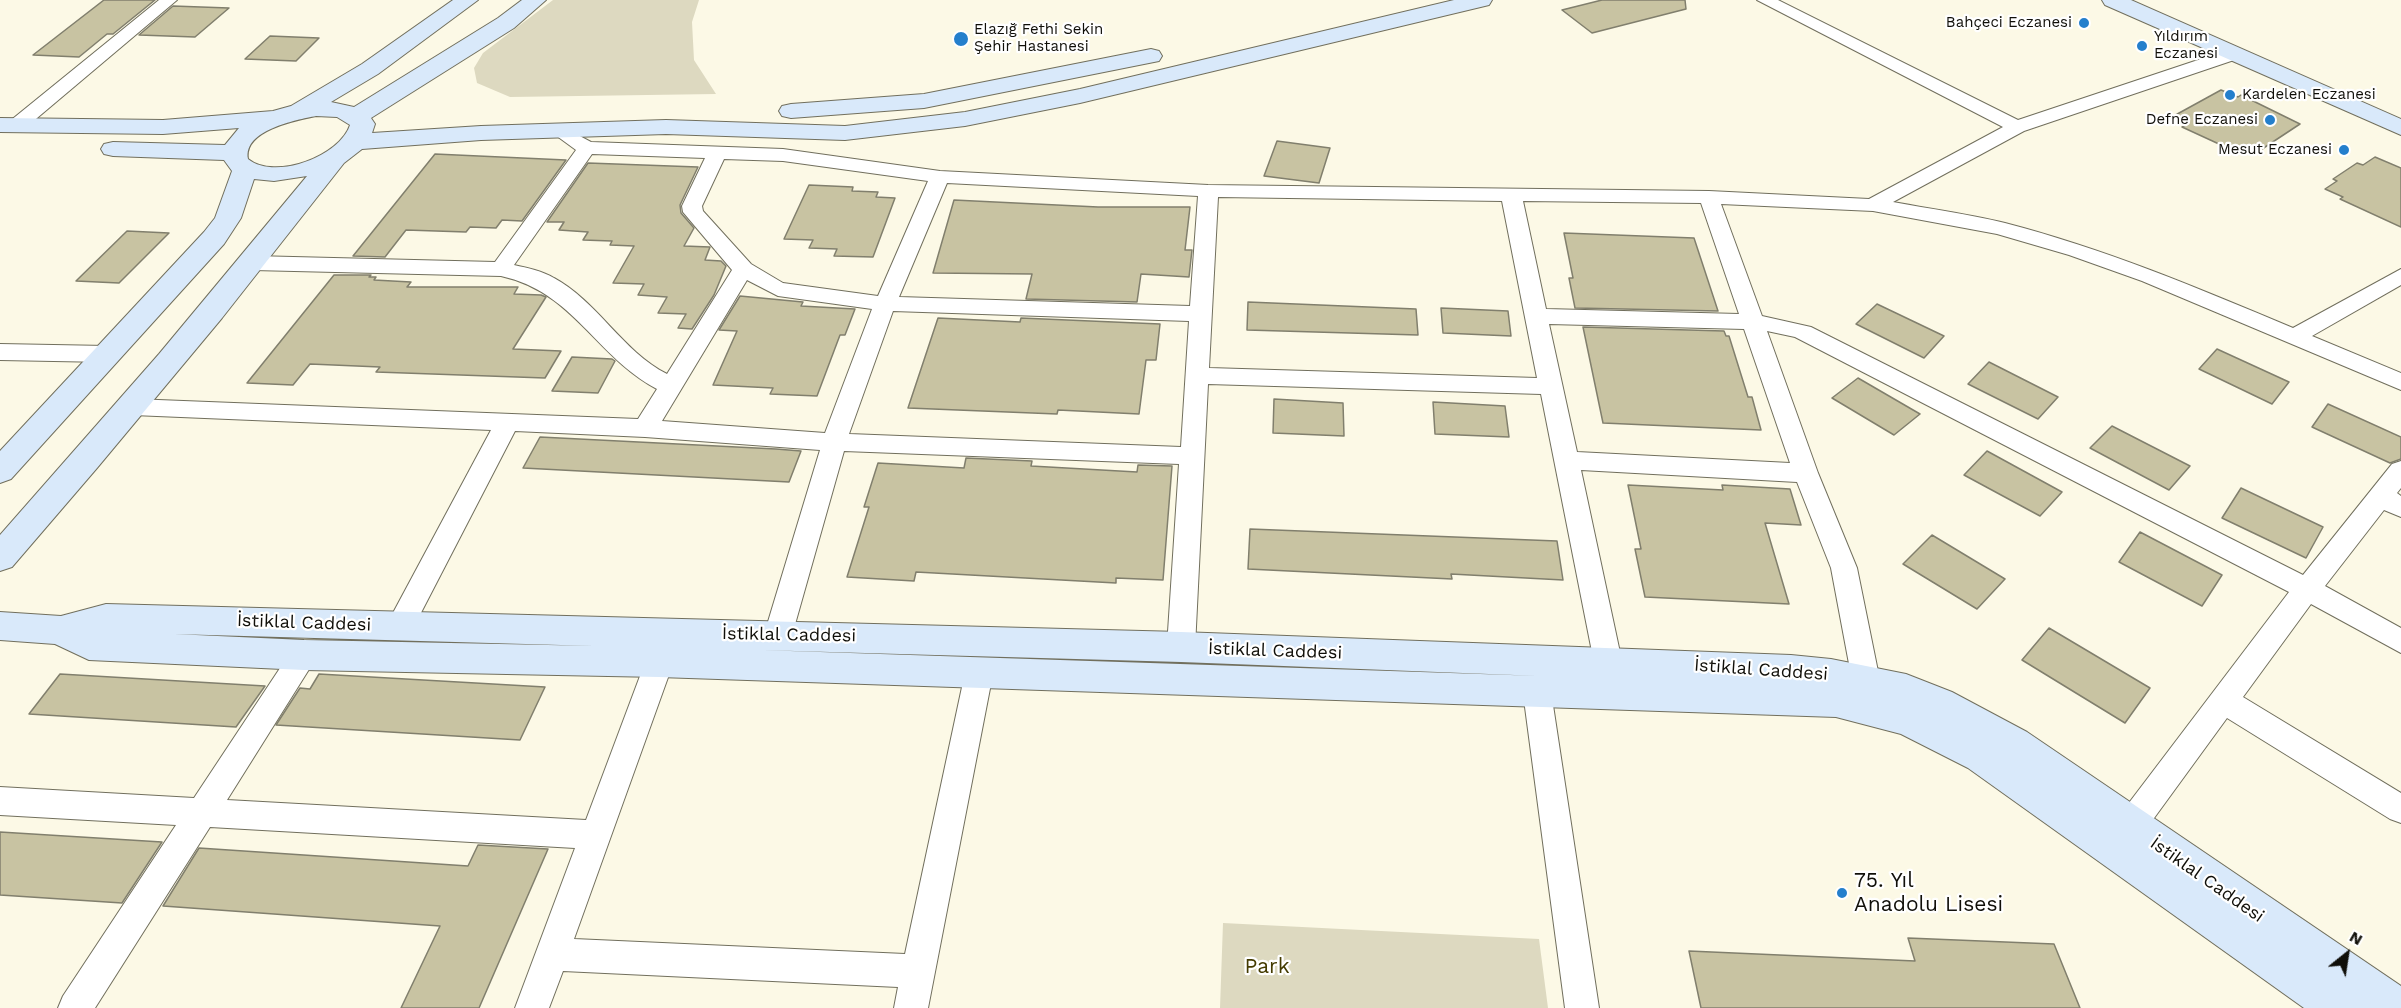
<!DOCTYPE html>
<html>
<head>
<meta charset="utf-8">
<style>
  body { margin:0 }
  #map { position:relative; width:2401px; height:1008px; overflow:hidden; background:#fcf9e6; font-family:"Work Sans",sans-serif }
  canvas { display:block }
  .north { position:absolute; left:2317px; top:924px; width:60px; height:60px; -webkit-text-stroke:4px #fff; paint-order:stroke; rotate:30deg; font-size:16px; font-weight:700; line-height:24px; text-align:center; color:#100f09 }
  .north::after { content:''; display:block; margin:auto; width:21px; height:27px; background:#100f09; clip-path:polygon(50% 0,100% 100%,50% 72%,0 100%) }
</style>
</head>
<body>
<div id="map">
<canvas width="2401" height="1008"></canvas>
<div class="north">N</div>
</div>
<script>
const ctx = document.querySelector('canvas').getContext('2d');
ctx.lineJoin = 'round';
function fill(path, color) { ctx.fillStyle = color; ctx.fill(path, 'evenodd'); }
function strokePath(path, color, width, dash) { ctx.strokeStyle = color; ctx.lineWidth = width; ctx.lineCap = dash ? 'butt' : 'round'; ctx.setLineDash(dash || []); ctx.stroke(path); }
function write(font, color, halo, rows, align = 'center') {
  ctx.font = font + ' "Work Sans",sans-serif'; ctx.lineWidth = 4.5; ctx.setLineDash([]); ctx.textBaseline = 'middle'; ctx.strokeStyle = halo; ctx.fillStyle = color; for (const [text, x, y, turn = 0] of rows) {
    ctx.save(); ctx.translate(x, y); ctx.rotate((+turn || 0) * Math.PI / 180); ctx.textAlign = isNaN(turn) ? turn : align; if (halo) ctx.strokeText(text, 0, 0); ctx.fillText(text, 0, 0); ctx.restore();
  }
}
fill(new Path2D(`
  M 553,0 L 699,0 L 692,22 L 694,60 L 716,94 L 510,97 L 477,83 L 474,68 L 483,53 Z
  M 1223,923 L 1539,939 L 1548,1008 L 1220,1008 Z`), '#ddd9c0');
const building = new Path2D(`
  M 104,0 L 155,0 L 113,34 L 107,34 L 79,57 L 33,55 Z
  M 1602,0 L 1685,0 L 1686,9 L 1592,33 L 1562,10 Z
  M 173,6 L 229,8 L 195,37 L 139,35 Z
  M 270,36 L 319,38 L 296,61 L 245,59 Z
  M 2221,90 L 2238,97 L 2241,95 L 2300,124 L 2253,155 L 2236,147 L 2232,150 L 2182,127 L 2186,125 L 2170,118 Z
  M 1277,141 L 1330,148 L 1319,183 L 1264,176 Z
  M 435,154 L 566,160 L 522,221 L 502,220 L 496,228 L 470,227 L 466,232 L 406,230 L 385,257 L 353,256 Z
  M 2375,157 L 2401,168 L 2401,227 L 2340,199 L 2343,197 L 2325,189 L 2337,181 L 2333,179 L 2357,163 L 2363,165 Z
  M 588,163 L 698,167 L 680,205 L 681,213 L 694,228 L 684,246 L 710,247 L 705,260 L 721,261 L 726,266 L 714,295 L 692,329 L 678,328 L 686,314 L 658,313 L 667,297 L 638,295 L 644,284 L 613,283 L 634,246 L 610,245 L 612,241 L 583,240 L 588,232 L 559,230 L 564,222 L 547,222 Z
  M 809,185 L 853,187 L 852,191 L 878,192 L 876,197 L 895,198 L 873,257 L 834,256 L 837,249 L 809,248 L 813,240 L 784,239 Z
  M 954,200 L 1098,207 L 1190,207 L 1185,250 L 1192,250 L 1189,277 L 1141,274 L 1137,302 L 1026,299 L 1032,274 L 933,273 Z
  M 127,231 L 169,233 L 119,283 L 76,281 Z
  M 1564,233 L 1694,238 L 1718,311 L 1575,308 L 1569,278 L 1573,278 Z
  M 334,275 L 371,275 L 369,277 L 376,277 L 374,280 L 411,282 L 407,287 L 518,287 L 514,294 L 541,295 L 546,297 L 513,349 L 561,351 L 545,378 L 376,372 L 380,367 L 310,364 L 293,385 L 247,383 Z
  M 740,296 L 803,302 L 801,306 L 855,309 L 845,335 L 840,335 L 817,396 L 770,394 L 773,388 L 713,385 L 737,331 L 719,330 Z
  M 1248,302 L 1416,309 L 1418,335 L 1247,330 Z
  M 1877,304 L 1944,336 L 1924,358 L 1856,324 Z
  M 1441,308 L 1508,311 L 1511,336 L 1443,333 Z
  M 938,318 L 1020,322 L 1021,318 L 1160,324 L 1156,360 L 1146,360 L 1139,414 L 1058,410 L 1057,414 L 908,408 Z
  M 1583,327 L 1724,331 L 1726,336 L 1729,336 L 1748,397 L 1752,397 L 1761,430 L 1603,423 Z
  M 2217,349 L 2289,382 L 2272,404 L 2199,369 Z
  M 572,357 L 612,359 L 615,361 L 598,393 L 552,391 Z
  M 1989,362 L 2058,397 L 2038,419 L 1968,384 Z
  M 1858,378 L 1920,414 L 1894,435 L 1832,398 Z
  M 1274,399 L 1343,403 L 1344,436 L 1273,433 Z
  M 1433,402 L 1505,406 L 1509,437 L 1435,434 Z
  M 2328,404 L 2401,437 L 2401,459 L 2390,463 L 2312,427 Z
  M 2112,426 L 2190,466 L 2169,490 L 2090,448 Z
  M 540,437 L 776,449 L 801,451 L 789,482 L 523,468 Z
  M 1987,451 L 2062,492 L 2040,516 L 1964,475 Z
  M 966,458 L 1032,461 L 1031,466 L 1137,472 L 1138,465 L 1172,466 L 1163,580 L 1116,578 L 1116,583 L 916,572 L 914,581 L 847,577 L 869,507 L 864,507 L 878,463 L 964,468 Z
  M 1628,485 L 1723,490 L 1722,485 L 1790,489 L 1801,525 L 1765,523 L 1789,604 L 1645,597 L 1635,549 L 1641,549 Z
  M 2241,488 L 2323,527 L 2306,558 L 2222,518 Z
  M 1250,529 L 1557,541 L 1563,580 L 1451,574 L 1452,579 L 1248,569 Z
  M 2140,532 L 2222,575 L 2202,606 L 2119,562 Z
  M 1932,535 L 2005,579 L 1977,609 L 1903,564 Z
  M 2049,628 L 2150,688 L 2125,723 L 2022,660 Z
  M 60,674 L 265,686 L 236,727 L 29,714 Z
  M 319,674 L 545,687 L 520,740 L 276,725 L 300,688 L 310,689 Z
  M 0,832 L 162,842 L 122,903 L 0,895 Z
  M 478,845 L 548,849 L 479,1008 L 401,1008 L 440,926 L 163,906 L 199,848 L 468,866 Z
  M 1908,938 L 2054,944 L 2080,1008 L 1701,1008 L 1689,951 L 1915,961 Z`);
fill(building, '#c8c3a2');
strokePath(building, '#817f6d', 1.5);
const street = new Path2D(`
  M 159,0 L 177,0 L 24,129 L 10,129 L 8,125 L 10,121 Z
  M 1757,0 L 1778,0 L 2018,120 L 2228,50 L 2240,50 L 2243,54 L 2240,58 L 2024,131 L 1893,202 C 1930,209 1969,214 2005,223 C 2105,249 2198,288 2293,328 L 2401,269 L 2401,285 L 2312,336 L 2401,373 L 2401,390 L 2142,281 L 2069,255 L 1997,234 L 1873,211 L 1721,204 L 1762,316 L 1811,327 L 2303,575 L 2392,464 L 2401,461 L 2401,488 L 2397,493 L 2401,496 L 2401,517 L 2384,510 L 2325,586 L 2401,628 L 2401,653 L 2311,604 L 2243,697 L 2401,793 L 2401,823 L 2390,819 L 2227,718 L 2141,836 L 2130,840 L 2119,836 L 2114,826 L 2119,816 L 2289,592 L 1795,337 L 1767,331 L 1818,473 L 1857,568 L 1884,701 L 1880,710 L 1870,713 L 1860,710 L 1856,701 L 1831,568 L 1797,482 L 1581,470 L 1622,662 L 1618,670 L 1608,674 L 1598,670 L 1594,662 L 1541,394 L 1208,384 L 1195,647 L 1191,655 L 1181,658 L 1171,655 L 1167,647 L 1179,464 L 844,451 L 792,635 L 788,643 L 778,646 L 768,643 L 764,635 L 820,450 L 645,437 L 515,431 L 410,634 L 400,637 L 390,634 L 386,626 L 491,430 L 133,415 L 125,413 L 121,407 L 125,401 L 133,399 L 638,419 L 657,389 C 595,356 574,292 501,276 L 253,270 L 245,268 L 242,263 L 245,258 L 253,256 L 495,262 L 576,150 L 550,131 L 559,125 L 591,142 L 783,149 L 940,171 L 1208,185 L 1709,191 L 1869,199 L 2003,127 ZM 592,154 L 705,158 L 682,206 L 683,212 L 732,270 L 667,374 C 622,351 598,302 554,278 C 542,271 528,268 514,265 ZM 724,159 L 783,161 L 928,181 L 878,296 L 783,283 L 751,264 L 703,211 L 702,206 ZM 947,183 L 1198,196 L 1190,306 L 899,297 ZM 1218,197 L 1502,201 L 1537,378 L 1209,368 ZM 1523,201 L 1701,203 L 1739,314 L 1546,309 ZM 747,280 L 778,296 L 872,309 L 825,433 L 662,421 ZM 893,311 L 1189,321 L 1181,447 L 849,434 ZM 1549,324 L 1744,329 L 1790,463 L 1577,452 Z
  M 0,344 L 107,346 L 115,349 L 118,354 L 115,359 L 107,362 L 0,360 Z
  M 666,633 L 676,636 L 680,644 L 574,939 L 905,954 L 965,673 L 969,665 L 979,661 L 989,665 L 993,673 L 928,1008 L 894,1008 L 898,987 L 563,971 L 549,1008 L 515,1008 L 575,848 L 210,827 L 95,1008 L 58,1008 L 63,996 L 176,825 L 0,815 L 0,787 L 194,798 L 294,647 L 304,643 L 314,647 L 318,655 L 227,800 L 586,820 L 652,644 L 656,636 Z
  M 1537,680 L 1547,683 L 1551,692 L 1599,1008 L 1565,1008 L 1523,692 L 1527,683 Z`);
const secondary = new Path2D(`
  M 453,0 L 478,0 L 378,74 L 331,102 L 354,107 L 498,18 L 522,0 L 546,0 L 514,28 L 371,118 L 375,124 L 372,133 L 481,126 L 666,120 L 845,126 L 965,112 L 1080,89 L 1454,0 L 1492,0 L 1489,5 L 1080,103 L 965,126 L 845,140 L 666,134 L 481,140 L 362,149 L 344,163 L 222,318 L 97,468 L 12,567 L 0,571 L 0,535 L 159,354 L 307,176 L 274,181 L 254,179 L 241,218 L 224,244 L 11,479 L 0,483 L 0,451 L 204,232 L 215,218 L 232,171 L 224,160 L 113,156 L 104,154 L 101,149 L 104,144 L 113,142 L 225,145 L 239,128 L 163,134 L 0,132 L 0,118 L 163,120 L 273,111 L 291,106 L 362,64 ZM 316,116 L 337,117 L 350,125 C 340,156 275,181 248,159 C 243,130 296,120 316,116 Z
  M 2102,0 L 2131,0 L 2401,119 L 2401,135 L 2105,5 Z
  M 1151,49 L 1159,51 L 1162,56 L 1159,61 L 924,108 L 791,118 L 782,116 L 779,111 L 782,106 L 791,104 L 924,94 Z
  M 106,604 L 1181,632 L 1791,655 L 1831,659 L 1906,674 L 1952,692 L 2027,732 L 2401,986 L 2401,1008 L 2304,1008 L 1968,768 L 1901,734 L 1836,717 L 659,677 L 304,670 L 89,660 L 55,644 L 0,640 L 0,612 L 61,616 ZM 174,634 L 596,646 L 304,640 ZM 760,650 L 1181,662 L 1540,676 Z`);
strokePath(street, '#716f5d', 2);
strokePath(secondary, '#716f5d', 2);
fill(street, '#fff');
fill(secondary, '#d9e9fa');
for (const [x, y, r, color] of [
  [2084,23,6,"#247fcc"],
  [961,39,8,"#247fcc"],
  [2142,46,6,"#247fcc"],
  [2230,95,6,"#247fcc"],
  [2270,120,6,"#247fcc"],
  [2344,150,6,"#247fcc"],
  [1842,893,6,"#247fcc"]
]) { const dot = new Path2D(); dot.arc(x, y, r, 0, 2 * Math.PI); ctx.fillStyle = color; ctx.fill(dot); strokePath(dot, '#fff', 2); }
write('15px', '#100f09', '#fff', [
  ["Bahçeci Eczanesi",2072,23],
  ["Elazığ Fethi Sekin",974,30,"left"],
  ["Şehir Hastanesi",974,47,"left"],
  ["Yıldırım",2154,37,"left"],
  ["Eczanesi",2154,54,"left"],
  ["Kardelen Eczanesi",2242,95,"left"],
  ["Defne Eczanesi",2258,120],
  ["Mesut Eczanesi",2332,150]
], 'right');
write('18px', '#100f09', '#fff', [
  ["İstiklal Caddesi",304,623,2],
  ["İstiklal Caddesi",789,635,1],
  ["İstiklal Caddesi",1275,651,2],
  ["İstiklal Caddesi",1761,670,4],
  ["İstiklal Caddesi",2207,880,35]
]);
write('21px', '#100f09', '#fff', [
  ["75. Yıl",1854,881],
  ["Anadolu Lisesi",1854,905]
], 'left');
write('21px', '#443b00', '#fff', [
  ["Park",1267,967]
]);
</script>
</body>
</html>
